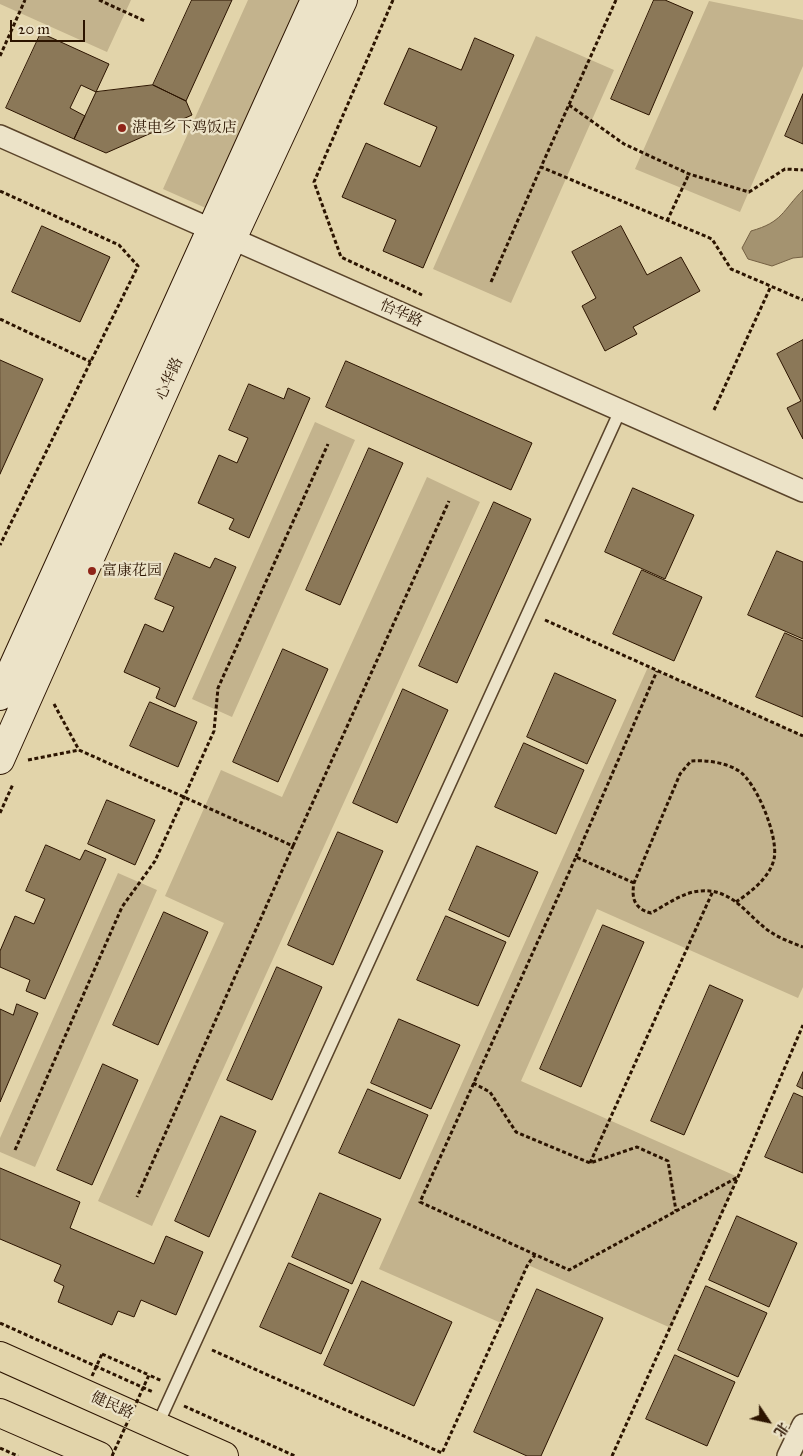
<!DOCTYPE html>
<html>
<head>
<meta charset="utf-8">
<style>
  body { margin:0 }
  #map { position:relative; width:803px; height:1456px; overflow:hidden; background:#e2d4aa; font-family:"IM FELL Great Primer","Noto Serif SC",serif }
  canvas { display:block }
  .north { position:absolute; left:743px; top:1396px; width:50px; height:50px; -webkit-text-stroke:4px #ece3c8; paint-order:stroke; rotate:124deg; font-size:14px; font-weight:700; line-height:20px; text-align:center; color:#2c1400 }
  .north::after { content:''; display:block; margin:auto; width:18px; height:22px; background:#2c1400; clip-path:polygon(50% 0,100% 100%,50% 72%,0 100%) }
  .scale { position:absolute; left:10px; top:20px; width:75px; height:22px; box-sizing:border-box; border:2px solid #2c1400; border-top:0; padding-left:6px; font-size:15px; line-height:18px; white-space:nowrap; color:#2c1400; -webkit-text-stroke:4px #ece3c8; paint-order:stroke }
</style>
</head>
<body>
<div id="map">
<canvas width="803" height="1456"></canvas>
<div class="north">北</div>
<div class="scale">20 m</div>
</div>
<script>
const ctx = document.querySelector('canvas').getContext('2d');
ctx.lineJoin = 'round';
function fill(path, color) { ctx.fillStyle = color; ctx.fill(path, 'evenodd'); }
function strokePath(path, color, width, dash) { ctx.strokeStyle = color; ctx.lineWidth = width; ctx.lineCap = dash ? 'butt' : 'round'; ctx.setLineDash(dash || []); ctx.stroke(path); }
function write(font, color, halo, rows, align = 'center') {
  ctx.font = font + ' "IM FELL Great Primer","Noto Serif SC",serif'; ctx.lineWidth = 4.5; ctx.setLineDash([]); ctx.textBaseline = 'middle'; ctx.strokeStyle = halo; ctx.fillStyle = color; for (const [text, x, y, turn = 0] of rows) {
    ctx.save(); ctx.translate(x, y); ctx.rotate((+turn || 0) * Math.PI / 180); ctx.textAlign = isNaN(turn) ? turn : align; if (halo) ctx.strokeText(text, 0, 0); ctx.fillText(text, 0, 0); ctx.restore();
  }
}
fill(new Path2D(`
  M 0,0 L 131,0 L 107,52 L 0,4 Z
  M 248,0 L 303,0 L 208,209 L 163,189 Z
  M 709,1 L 803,20 L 803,66 L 740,212 L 635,169 Z
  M 536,36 L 614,70 L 511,303 L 433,269 Z
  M 315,422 L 355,440 L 232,717 L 192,699 Z
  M 427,477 L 480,502 L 152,1226 L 98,1201 L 224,923 L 165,896 L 221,770 L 282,797 Z
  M 648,667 L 803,736 L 803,987 L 798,998 L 597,909 L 521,1081 L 738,1177 L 671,1328 L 528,1265 L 501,1323 L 379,1269 Z
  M 118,873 L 157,890 L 35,1167 L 0,1152 L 0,1138 Z`), '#c3b38d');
const water = new Path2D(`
  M 803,190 L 803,257 L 793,258 L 772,266 L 748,259 L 742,248 L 751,231 C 783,222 782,211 803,190 Z`);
fill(water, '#a49370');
strokePath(water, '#746043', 1);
const building = new Path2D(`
  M 192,0 L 232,0 L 186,101 L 153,85 Z
  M 654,0 L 665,0 L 693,12 L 649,115 L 611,99 Z
  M 41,33 L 109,64 L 96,92 L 81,85 L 70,108 L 85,116 L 74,139 L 6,108 Z
  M 475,38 L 514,55 L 423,268 L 383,251 L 396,220 L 342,197 L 366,143 L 420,167 L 437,127 L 384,104 L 409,48 L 461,70 Z
  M 153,85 L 186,101 L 192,115 L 106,153 L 74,139 L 96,92 Z
  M 803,94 L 803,144 L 785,136 Z
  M 42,226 L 110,257 L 80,322 L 12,292 Z
  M 621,226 L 647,275 L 681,257 L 700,291 L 633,327 L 637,334 L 605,351 L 582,306 L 596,298 L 572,252 Z
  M 803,340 L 803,439 L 787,408 L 801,401 L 777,354 Z
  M 0,360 L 43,379 L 0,474 Z
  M 346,361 L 532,443 L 511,490 L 326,407 Z
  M 249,384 L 284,399 L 288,388 L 310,398 L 249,538 L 229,529 L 234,519 L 198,503 L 219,455 L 237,463 L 248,438 L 229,430 Z
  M 369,448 L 403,463 L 340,605 L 306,590 Z
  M 633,488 L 694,515 L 665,579 L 605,552 Z
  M 494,502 L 531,519 L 457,683 L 419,666 Z
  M 777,551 L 803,562 L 803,639 L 748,615 Z
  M 175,553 L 210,568 L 215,558 L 236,567 L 175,707 L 156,698 L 160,688 L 124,672 L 145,624 L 163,632 L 174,607 L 155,599 Z
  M 642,570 L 702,597 L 674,661 L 613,634 Z
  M 785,633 L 803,641 L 803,717 L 756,697 Z
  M 283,649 L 328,669 L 278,782 L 233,762 Z
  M 555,673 L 616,700 L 587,764 L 527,737 Z
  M 403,689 L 448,710 L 397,823 L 353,803 Z
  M 150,702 L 197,722 L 178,767 L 130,746 Z
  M 524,743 L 584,770 L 556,834 L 495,807 Z
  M 107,800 L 155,820 L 135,865 L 88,844 Z
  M 338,832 L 383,851 L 333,965 L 288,945 Z
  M 46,845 L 80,860 L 85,850 L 106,859 L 45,999 L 26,991 L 30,980 L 0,967 L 0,951 L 15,916 L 34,924 L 45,899 L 26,891 Z
  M 477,846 L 538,872 L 509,937 L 449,910 Z
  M 164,912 L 208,932 L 158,1045 L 113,1025 Z
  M 446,916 L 506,942 L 478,1006 L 417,980 Z
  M 603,925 L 644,942 L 581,1087 L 540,1069 Z
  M 277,967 L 322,987 L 272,1100 L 227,1080 Z
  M 710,985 L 743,1000 L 684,1135 L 651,1121 Z
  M 17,1004 L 38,1013 L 0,1102 L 0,1009 L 13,1015 Z
  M 399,1019 L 460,1045 L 431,1109 L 371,1083 Z
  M 103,1064 L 138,1080 L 92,1185 L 57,1170 Z
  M 803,1072 L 803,1089 L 797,1086 Z
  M 368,1089 L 428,1115 L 400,1179 L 339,1153 Z
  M 794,1093 L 803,1097 L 803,1173 L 765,1157 Z
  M 221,1116 L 256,1131 L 209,1237 L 175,1221 Z
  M 0,1168 L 80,1202 L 70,1228 L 154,1264 L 166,1236 L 203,1252 L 176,1315 L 141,1300 L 134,1317 L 118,1311 L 112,1325 L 58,1302 L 64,1286 L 54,1281 L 61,1265 L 0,1239 Z
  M 320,1193 L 381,1219 L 352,1284 L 292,1257 Z
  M 737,1216 L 797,1243 L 769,1307 L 709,1280 Z
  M 289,1263 L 349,1290 L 321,1354 L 260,1327 Z
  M 362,1281 L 452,1322 L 414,1406 L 324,1365 Z
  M 706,1286 L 767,1313 L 738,1377 L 678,1350 Z
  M 537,1289 L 603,1318 L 541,1456 L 527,1456 L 474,1432 Z
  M 675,1355 L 735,1382 L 707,1446 L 646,1419 Z`);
fill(building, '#8b7858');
strokePath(building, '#2c1400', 1);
const lane = new Path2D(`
  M 157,1426 L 620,411`);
const street = new Path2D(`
  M 0,136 L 803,491
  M 788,1456 L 803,1425`);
const secondary = new Path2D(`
  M 0,696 L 315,0
  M 0,760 L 232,239 L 343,0`);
const primary = new Path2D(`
  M 0,1356 L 224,1456
  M 0,1413 L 99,1456`);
strokePath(lane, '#5a442a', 14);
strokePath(street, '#5a442a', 24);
strokePath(secondary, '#2c1400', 30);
strokePath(primary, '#2c1400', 30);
strokePath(new Path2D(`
  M 99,0 L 145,21
  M 393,0 L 314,182 L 341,257 L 422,295
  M 616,0 L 541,167 L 712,239 L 731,269 L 803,300
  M 0,56 L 25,0
  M 569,105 L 624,144 L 689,174 L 749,192 L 785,169 L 803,170
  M 0,191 L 119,245 L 138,266 L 0,545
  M 667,221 L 689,174
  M 491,282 L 541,167
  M 0,319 L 91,362
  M 714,410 L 771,286
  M 545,620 L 803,736
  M 54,704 L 79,750
  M 28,760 L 79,750 L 293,846 L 137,1197
  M 0,813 L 13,784
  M 293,846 L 449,501
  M 576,857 L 657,671
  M 634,883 L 576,857 L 420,1202 L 569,1270 L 738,1177
  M 736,902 C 751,892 770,877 774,859 C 779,838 757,783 739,771 C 725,762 706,760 691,761 L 680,774 L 634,883 C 631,899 635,909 651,913 C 666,905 683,892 700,891 C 730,888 745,912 765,928 C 776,937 790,942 803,947
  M 473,1083 L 490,1092 L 516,1132 L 590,1163 L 637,1147 L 668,1161 L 676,1211
  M 15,1150 L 122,907 L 155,861 L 214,731 L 218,688 L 328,444
  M 590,1163 L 713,891
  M 0,1323 L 153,1392
  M 212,1350 L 442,1453 L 528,1264 L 535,1255
  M 102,1354 L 149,1375
  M 184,1406 L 295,1456
  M 0,1448 L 18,1456
  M 612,1456 L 738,1177 L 803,1025`), '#2c1400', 3, [4, 2.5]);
strokePath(lane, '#ece3c8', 11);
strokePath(street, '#ece3c8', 21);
strokePath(secondary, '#ece3c8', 28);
strokePath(primary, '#e2d4aa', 28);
strokePath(new Path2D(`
  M 92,1376 L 102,1354
  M 112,1456 L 149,1375 L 162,1381`), '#2c1400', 3, [4, 2.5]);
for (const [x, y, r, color] of [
  [122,128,5,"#8f2418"],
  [92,571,5,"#8f2418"]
]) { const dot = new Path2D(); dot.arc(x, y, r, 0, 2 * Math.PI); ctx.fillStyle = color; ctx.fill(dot); strokePath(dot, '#ece3c8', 2); }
write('15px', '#2c1400', '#ece3c8', [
  ["湛电乡下鸡饭店",132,128],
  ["富康花园",102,571]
], 'left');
write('15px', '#2c1400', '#ece3c8', [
  ["怡华路",401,314,24],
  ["心华路",170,379,-66],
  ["健民路",112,1406,24]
]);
</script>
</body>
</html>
